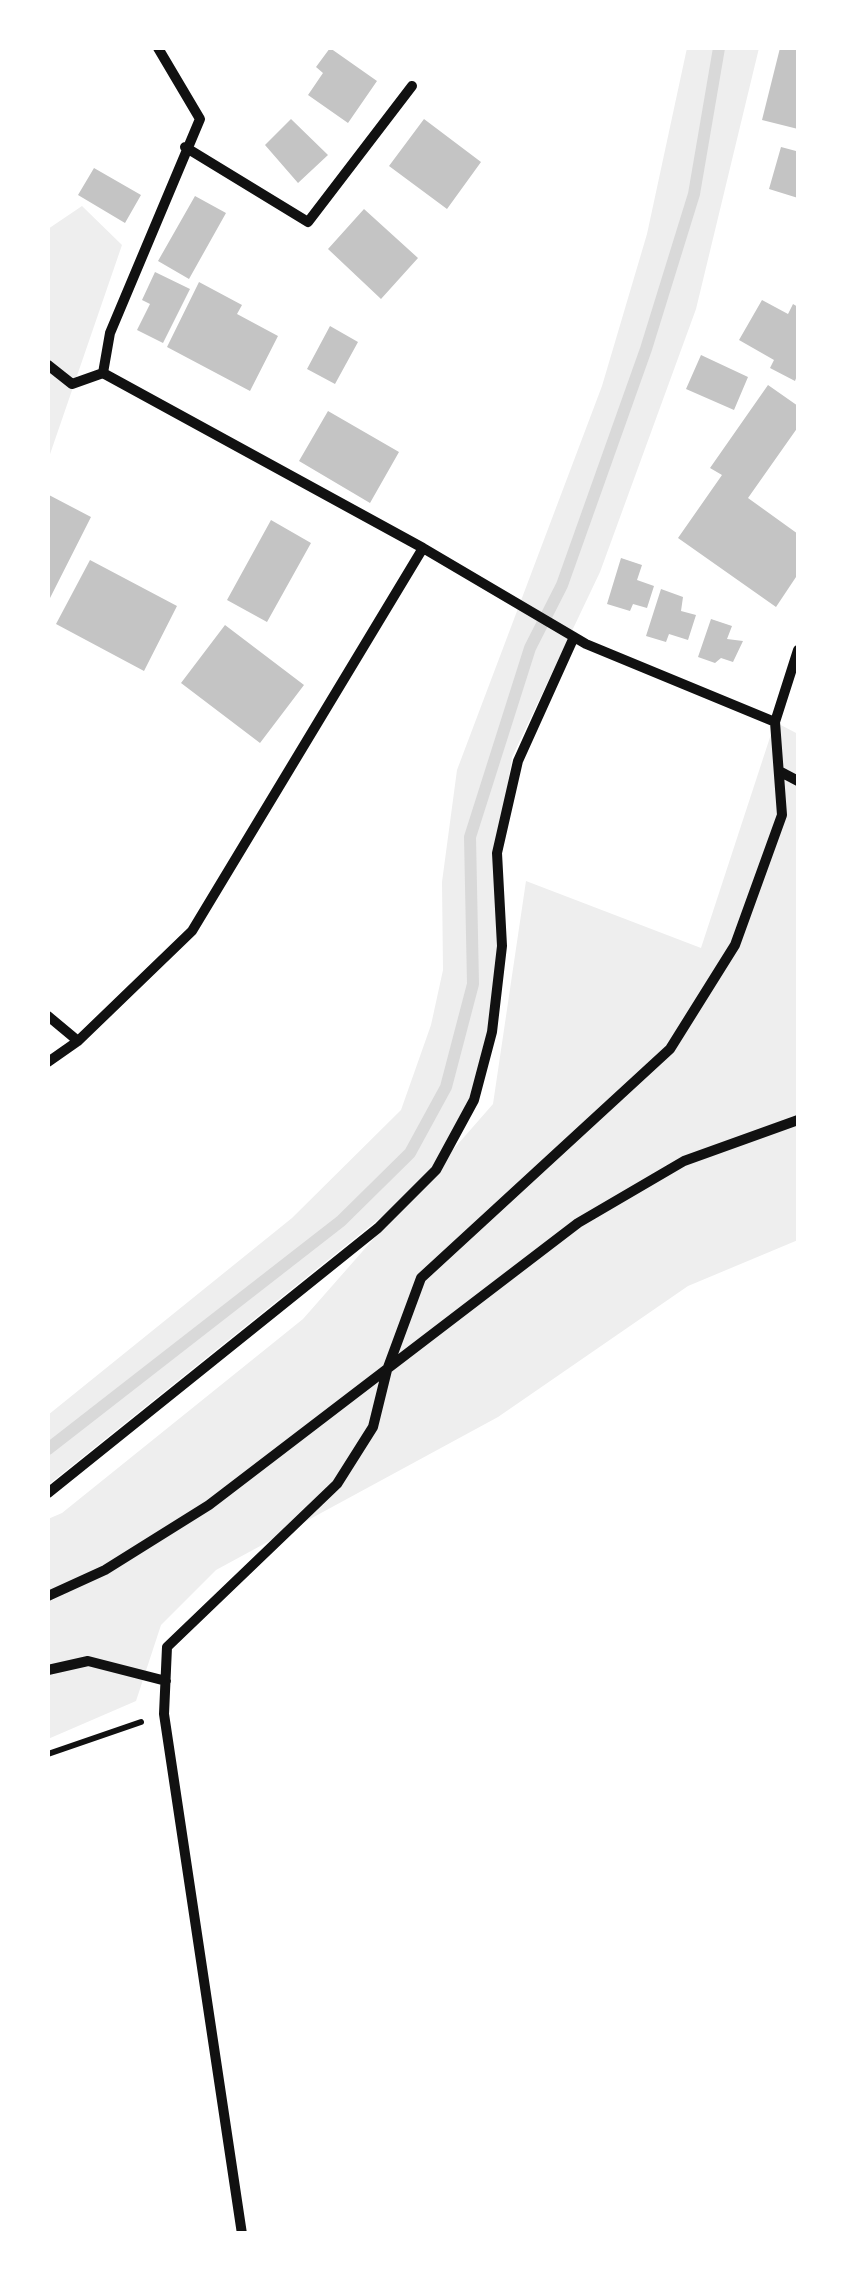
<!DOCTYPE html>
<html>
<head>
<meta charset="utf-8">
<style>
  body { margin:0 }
  #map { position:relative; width:846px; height:2281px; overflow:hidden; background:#fff; font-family:"Noto Sans",sans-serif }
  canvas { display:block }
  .frame { position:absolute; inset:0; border:50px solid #fff; pointer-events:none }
</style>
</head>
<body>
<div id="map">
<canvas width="846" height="2281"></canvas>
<div class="frame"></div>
</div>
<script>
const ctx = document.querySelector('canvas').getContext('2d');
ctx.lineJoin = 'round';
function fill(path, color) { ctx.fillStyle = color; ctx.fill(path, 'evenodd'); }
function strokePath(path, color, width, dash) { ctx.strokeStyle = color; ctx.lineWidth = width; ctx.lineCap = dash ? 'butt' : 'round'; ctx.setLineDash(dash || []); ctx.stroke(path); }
fill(new Path2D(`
  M 687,48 L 759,48 L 696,309 L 600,572 L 512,757 L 497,853 L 501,924 L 496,1002 L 474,1100 L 444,1160 L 493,1104 L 526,881 L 701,948 L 775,722 L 798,734 L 798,1240 L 688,1286 L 498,1417 L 216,1570 L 161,1625 L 136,1701 L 48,1739 L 48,1519 L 62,1513 L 303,1319 L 420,1186 L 48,1485 L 48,1415 L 292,1218 L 401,1110 L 431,1025 L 443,970 L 442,882 L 457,770 L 602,386 L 647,234 Z
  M 82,206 L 122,245 L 48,460 L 48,229 Z`), '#eee');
strokePath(new Path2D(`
  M 48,1449 L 341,1221 L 410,1153 L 446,1087 L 473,984 L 470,837 L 530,648 L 562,585 L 646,349 L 694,194 L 719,48`), '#d9d9d9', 12);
fill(new Path2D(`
  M 330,48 L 377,81 L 348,123 L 308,95 L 323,73 L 316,67 Z
  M 780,48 L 798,48 L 798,129 L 762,120 Z
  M 291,119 L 328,155 L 298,183 L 265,145 Z
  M 424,119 L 481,162 L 447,209 L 389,166 Z
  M 781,147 L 796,151 L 798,147 L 798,198 L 769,189 Z
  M 94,168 L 141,195 L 125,223 L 78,195 Z
  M 195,196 L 226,213 L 189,279 L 158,261 Z
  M 364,209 L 418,258 L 381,299 L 328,249 Z
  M 155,272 L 190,289 L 163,343 L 137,330 L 150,304 L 142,300 Z
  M 199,282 L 242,305 L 237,314 L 278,336 L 250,391 L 167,347 Z
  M 762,300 L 788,314 L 793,304 L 798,307 L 798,373 L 795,381 L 770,368 L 774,360 L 739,340 Z
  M 330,326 L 358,342 L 335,384 L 307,369 Z
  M 701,355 L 748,377 L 734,410 L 686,389 Z
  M 768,385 L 798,406 L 798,427 L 748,498 L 798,534 L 798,574 L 776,607 L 678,538 L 722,475 L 710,468 Z
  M 328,411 L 399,452 L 370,503 L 299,461 Z
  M 49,495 L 91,517 L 48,602 L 48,498 Z
  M 271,520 L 311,543 L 267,622 L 227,600 Z
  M 621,558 L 642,565 L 637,580 L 654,586 L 647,608 L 633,604 L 630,611 L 607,604 Z
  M 90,560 L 177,606 L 144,671 L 56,624 Z
  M 661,589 L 683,597 L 681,611 L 696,615 L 688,640 L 669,634 L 666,642 L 646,636 Z
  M 711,619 L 732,626 L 727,639 L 743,641 L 733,662 L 721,658 L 715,663 L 698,657 Z
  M 225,625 L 304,685 L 260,743 L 181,683 Z`), '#c4c4c4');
strokePath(new Path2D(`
  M 48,1754 L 141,1722`), '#111', 6);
strokePath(new Path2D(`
  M 185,147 L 308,222 L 412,86
  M 48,365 L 72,384 L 103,373 L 423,548 L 586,644 L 775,722
  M 103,373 L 110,333 L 200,119 L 158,48
  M 779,771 L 798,781
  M 48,1016 L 78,1041
  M 48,1062 L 78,1041 L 192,931 L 423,548
  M 48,1493 L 378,1228 L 436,1170 L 474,1100 L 492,1032 L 502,946 L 497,853 L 518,761 L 574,637
  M 48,1596 L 105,1570 L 209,1505 L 578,1223 L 684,1161 L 798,1120
  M 48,1670 L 88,1661 L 166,1681
  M 242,2234 L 164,1714 L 167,1647 L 337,1484 L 373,1427 L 387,1370 L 421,1278 L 670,1049 L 735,945 L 782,815 L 775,722 L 798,650`), '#111', 10);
</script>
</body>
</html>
